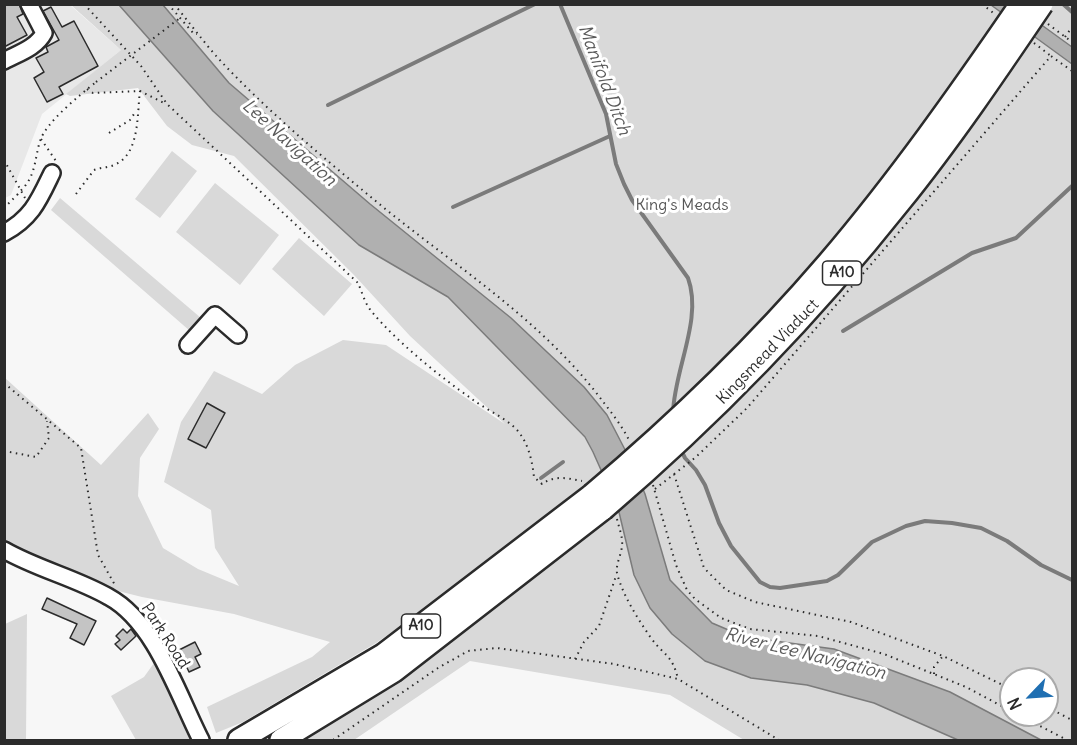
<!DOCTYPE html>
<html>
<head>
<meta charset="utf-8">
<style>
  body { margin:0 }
  #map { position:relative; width:1077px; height:745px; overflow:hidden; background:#f7f7f7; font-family:Delius,sans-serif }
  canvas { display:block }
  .frame { position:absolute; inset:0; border:6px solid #2b2b2b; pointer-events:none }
  .north { position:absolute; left:999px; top:667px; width:60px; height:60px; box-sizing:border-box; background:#fff; border:2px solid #aaa; border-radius:50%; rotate:245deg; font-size:16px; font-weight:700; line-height:24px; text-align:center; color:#2b2b2b }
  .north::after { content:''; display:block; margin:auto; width:21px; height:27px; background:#1f6fb2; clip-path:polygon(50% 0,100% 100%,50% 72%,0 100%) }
</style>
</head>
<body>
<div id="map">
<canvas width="1077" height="745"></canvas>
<div class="frame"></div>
<div class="north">N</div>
</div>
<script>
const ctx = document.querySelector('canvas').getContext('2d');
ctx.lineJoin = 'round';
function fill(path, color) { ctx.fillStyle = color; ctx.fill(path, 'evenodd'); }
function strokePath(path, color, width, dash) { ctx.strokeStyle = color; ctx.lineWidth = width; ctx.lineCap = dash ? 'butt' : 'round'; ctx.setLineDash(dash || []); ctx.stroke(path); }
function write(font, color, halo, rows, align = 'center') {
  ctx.font = font + ' Delius,sans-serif'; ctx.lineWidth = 6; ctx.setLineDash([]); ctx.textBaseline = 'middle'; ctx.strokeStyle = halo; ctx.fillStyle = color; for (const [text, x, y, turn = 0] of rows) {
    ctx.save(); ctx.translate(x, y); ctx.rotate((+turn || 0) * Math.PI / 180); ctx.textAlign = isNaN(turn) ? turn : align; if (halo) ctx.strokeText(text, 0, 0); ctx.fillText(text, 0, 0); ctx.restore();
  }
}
fill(new Path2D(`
  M 4,5 L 70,5 L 121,50 L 42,114 L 11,195 L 5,198 Z`), '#e8e8e8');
fill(new Path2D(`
  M 71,5 L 119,5 L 213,111 L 359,245 L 448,297 L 585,438 L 604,474 L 502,556 L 376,643 L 243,722 L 216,733 L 207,707 L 312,657 L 330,642 L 234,614 L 142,597 L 102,587 L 5,547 L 4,377 L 101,465 L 148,413 L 159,429 L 140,458 L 138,496 L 163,548 L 198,569 L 239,586 L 215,548 L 211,510 L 164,482 L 181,422 L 214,371 L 262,394 L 295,365 L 343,340 L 386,345 L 505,424 L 410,336 L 354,275 L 234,156 L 192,145 L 167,126 L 138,88 L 70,96 L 66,94 L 121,50 Z
  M 163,5 L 1072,5 L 1072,740 L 744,740 L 670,695 L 470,661 L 354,740 L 294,740 L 413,670 L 609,516 L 633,465 L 620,439 L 511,318 L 370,204 L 229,83 ZM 1011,679 L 1047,679 L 1047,715 L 1011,715 Z
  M 172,151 L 197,171 L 160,218 L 135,199 Z
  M 215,183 L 279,235 L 240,285 L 176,232 Z
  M 60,198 L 201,318 L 190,331 L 51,210 Z
  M 299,238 L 352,284 L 324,316 L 272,269 Z
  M 27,614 L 26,740 L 5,740 L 5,624 Z
  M 157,662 L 177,695 L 192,740 L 136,740 L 111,696 L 144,677 L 154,663 Z`), '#d9d9d9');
const water = new Path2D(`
  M 119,5 L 163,5 L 229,83 L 370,204 L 511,318 L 584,387 L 607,415 L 633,465 L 645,494 L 670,580 L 712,623 L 745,637 L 834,649 L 950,692 L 1041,740 L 958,740 L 874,703 L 807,685 L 751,678 L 705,661 L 672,634 L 650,608 L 634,575 L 618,508 L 593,452 L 585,437 L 448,297 L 359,245 L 213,111 Z
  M 991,5 L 1014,5 L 1072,47 L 1072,64 Z`);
fill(water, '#b0b0b0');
strokePath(water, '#7b7b7b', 1.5);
strokePath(new Path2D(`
  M 560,4 L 606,114 L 616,164 L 624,184 L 632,200 L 688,278 C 703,319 674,370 673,413
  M 1063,4 L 1072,12
  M 328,105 L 535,4
  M 453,207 L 610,136
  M 843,331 L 972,253 L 1016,238 L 1072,186
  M 681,450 L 685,458 L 696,470 L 705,485 L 719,523 L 731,546 L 760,582 L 770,587 L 780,588 L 827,581 L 838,575 L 872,542 L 906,526 L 925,521 L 952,523 L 981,528 L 1007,541 L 1041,565 L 1072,580
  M 541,478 L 563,462`), '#7b7b7b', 4);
const building = new Path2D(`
  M 4,4 L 19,4 L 23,14 L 17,17 L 27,35 L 4,47 Z
  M 51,7 L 62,27 L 74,21 L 98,66 L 59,87 L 63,94 L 47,102 L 34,78 L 44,72 L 36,58 L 48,52 L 46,47 L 59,40 L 43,11 Z
  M 207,403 L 225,413 L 206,448 L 188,439 Z
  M 47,598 L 96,621 L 84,645 L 70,638 L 77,624 L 42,609 Z
  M 123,629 L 127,633 L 131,629 L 136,636 L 121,650 L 115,644 L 120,640 L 116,636 Z
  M 195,642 L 201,654 L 195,657 L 200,667 L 189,672 L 179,650 Z`);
fill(building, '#c4c4c4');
strokePath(building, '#2b2b2b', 1.5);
const minor = new Path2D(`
  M 4,61 C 19,53 36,48 44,33 L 29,4
  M 4,233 C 32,218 39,200 52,173
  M 188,345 L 215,315 L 238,335
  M 4,550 C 37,569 76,578 109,597 C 155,622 178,695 201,740`);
const highway = new Path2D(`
  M 239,740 L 383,655 L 592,495
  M 281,740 L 394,671 L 603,509`);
strokePath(minor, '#2b2b2b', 20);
strokePath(highway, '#2b2b2b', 26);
strokePath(new Path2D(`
  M 84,4 L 141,66 L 167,104 L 358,283 C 362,292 365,304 372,312 C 397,342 439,376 472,399 C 485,409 502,416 514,427 C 528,440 532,460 534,477 L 542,484 C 555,475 567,478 582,481
  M 168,4 L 194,34 L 197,34
  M 174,4 C 189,22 202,40 217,57 C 264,108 319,154 372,198 C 450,263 539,317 601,399 C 611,412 622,426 629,440
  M 982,4 L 996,15
  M 1048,24 L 1072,42
  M 1065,37 L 1072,27
  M 1034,43 L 1051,56
  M 87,89 L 93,93 L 140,91 L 164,103
  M 109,133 L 130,120 L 136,111
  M 41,139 L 56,161
  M 4,160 L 25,198
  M 25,186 C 36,172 35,157 40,141 C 46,122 80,95 96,82
  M 76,194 L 94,170 C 101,167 109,168 116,164 C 140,153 137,113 140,91
  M 4,208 L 17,195
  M 4,383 L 81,448 L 98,555 L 115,585
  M 4,451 L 36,457 L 49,438 L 47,421
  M 674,474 L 704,568 L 726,590 L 755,602 L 851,622 L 943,656 L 1011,689
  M 653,485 L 676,565 L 687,590 L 695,599 L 721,618 L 750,629 L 818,636 L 884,654 L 966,687 L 1011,711
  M 655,489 L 696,457 L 747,408 L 1051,56 L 1072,71
  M 617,519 C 619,528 623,537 622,546 C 621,557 614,566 618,577 C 625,599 638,619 651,638 C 664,656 672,654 678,679
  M 575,659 L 584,642 L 599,626 L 616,576
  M 934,674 L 934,667 L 943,656
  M 1047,707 L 1072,720
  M 1019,715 L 1067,740
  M 333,740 L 438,668 L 468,651 L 497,648 L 614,664 L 678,679 L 779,740`), '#2b2b2b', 2, [1.5, 4.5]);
strokePath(minor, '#fff', 15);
strokePath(highway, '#fff', 21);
const highwayBridge = new Path2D(`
  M 592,495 C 676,424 756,347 828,263 C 898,181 960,93 1021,4
  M 603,509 C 712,416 810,315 899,203 C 950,140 996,72 1042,4`);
strokePath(highwayBridge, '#2b2b2b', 26, []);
strokePath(new Path2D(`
  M 96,82 L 180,18
  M 17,195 L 25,186`), '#2b2b2b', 2, [1.5, 4.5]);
strokePath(highwayBridge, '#fff', 21);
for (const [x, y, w] of [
  [842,273,39],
  [421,626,39]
]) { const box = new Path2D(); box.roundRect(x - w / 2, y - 12, w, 24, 4.5); ctx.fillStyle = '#fff'; ctx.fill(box); strokePath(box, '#2b2b2b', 1.5); }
write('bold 15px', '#2b2b2b', null, [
  ["A10",842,273],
  ["A10",421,626]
]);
write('16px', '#565656', '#fff', [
  ["King's Meads",682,205]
]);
write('16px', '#2b2b2b', '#fff', [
  ["Kingsmead Viaduct",768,352,-46],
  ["Park Road",165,636,57]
]);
write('italic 18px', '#5a5a5a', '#fff', [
  ["Manifold Ditch",604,80,69],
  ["Lee Navigation",289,143,42],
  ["River Lee Navigation",805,654,14]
]);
</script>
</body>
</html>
